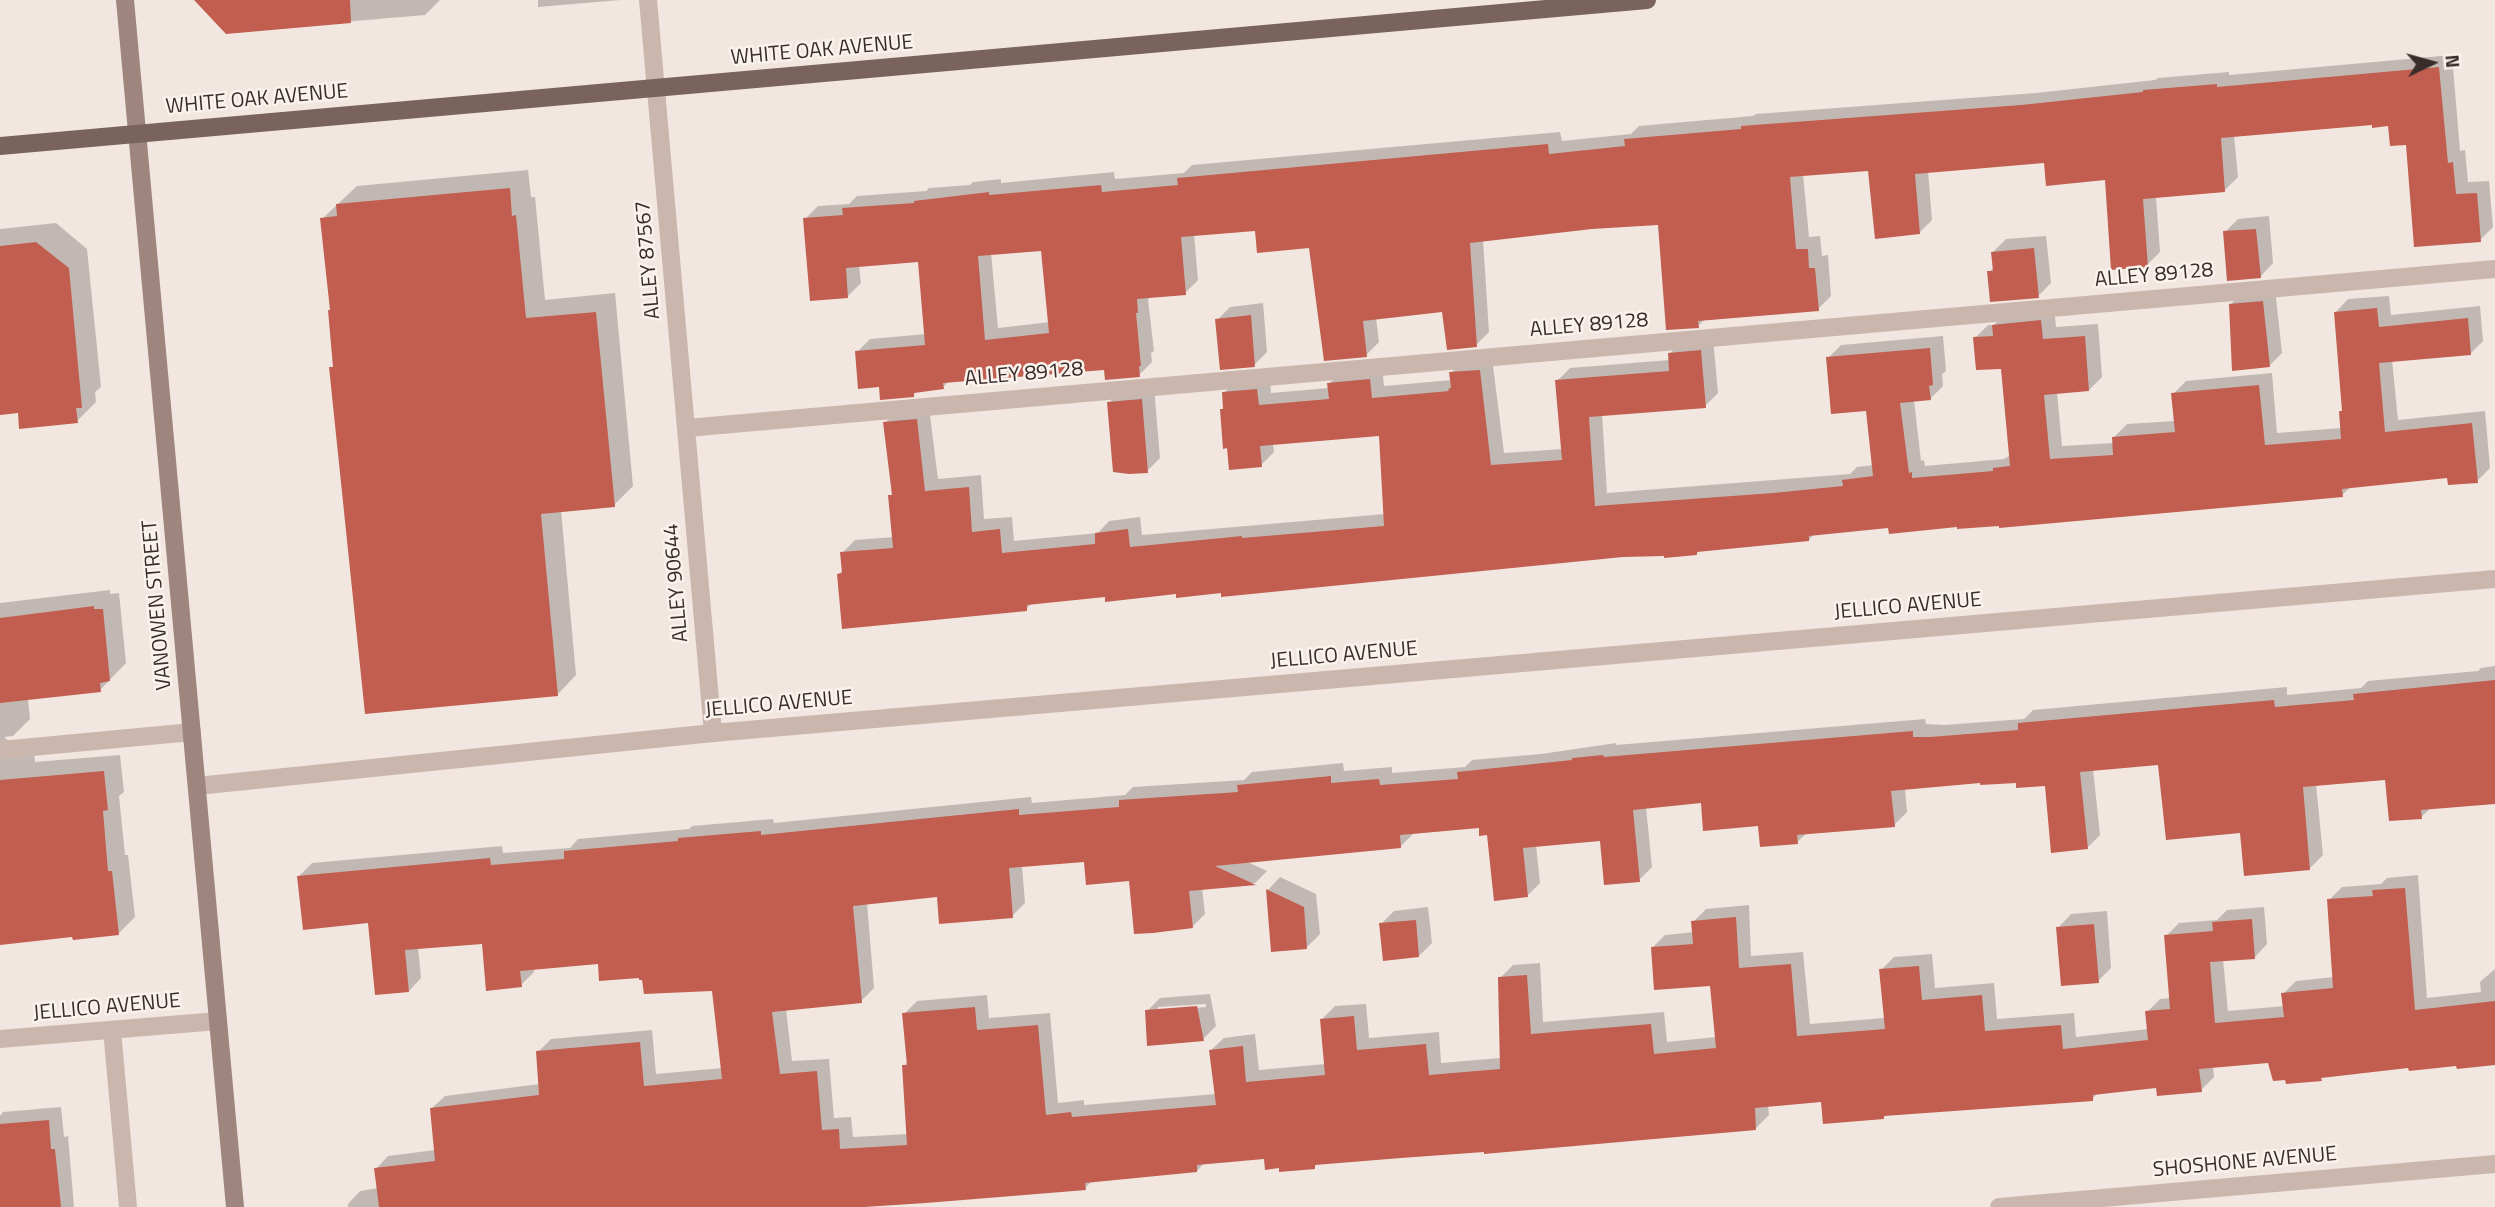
<!DOCTYPE html>
<html>
<head>
<meta charset="utf-8">
<style>
  body { margin:0 }
  #map { position:relative; width:2495px; height:1207px; overflow:hidden; background:#f2e7e0; font-family:"Titillium Web",sans-serif }
  canvas { display:block }
  .north { position:absolute; left:2397px; top:28px; width:70px; height:70px; -webkit-text-stroke:5px #faf2ec; paint-order:stroke; rotate:85deg; font-size:19px; font-weight:700; line-height:28px; text-align:center; color:#382d2a }
  .north::after { content:''; display:block; margin:auto; width:24px; height:32px; background:#382d2a; clip-path:polygon(50% 0,100% 100%,50% 72%,0 100%) }
</style>
</head>
<body>
<div id="map">
<canvas width="2495" height="1207"></canvas>
<div class="north">N</div>
</div>
<script>
const ctx = document.querySelector('canvas').getContext('2d');
ctx.lineJoin = 'round';
function fill(path, color) { ctx.fillStyle = color; ctx.fill(path, 'evenodd'); }
function strokePath(path, color, width, dash) { ctx.strokeStyle = color; ctx.lineWidth = width; ctx.lineCap = dash ? 'butt' : 'round'; ctx.setLineDash(dash || []); ctx.stroke(path); }
function write(font, color, halo, rows, align = 'center') {
  ctx.font = font + ' "Titillium Web",sans-serif'; ctx.lineWidth = 5; ctx.setLineDash([]); ctx.textBaseline = 'middle'; ctx.strokeStyle = halo; ctx.fillStyle = color; for (const [text, x, y, turn = 0] of rows) {
    ctx.save(); ctx.translate(x, y); ctx.rotate((+turn || 0) * Math.PI / 180); ctx.textAlign = isNaN(turn) ? turn : align; if (halo) ctx.strokeText(text, 0, 0); ctx.fillText(text, 0, 0); ctx.restore();
  }
}
fill(new Path2D(`
  M 206,0 L 440,0 L 425,15 L 226,32 Z
  M 538,0 L 621,0 L 538,7 Z
  M 2452,55 L 2460,151 L 2465,150 L 2468,182 L 2489,181 L 2493,227 L 2480,240 L 2408,143 L 2390,124 L 2374,123 L 2234,135 L 2238,177 L 2224,191 L 2156,197 L 2160,252 L 2147,265 L 2106,178 L 2046,161 L 1928,171 L 1932,220 L 1919,233 L 1869,169 L 1803,174 L 1809,237 L 1820,236 L 1822,256 L 1828,255 L 1831,296 L 1818,309 L 1705,319 L 1698,326 L 1659,223 L 1592,227 L 1483,240 L 1489,332 L 1476,345 L 1444,310 L 1376,318 L 1379,342 L 1366,355 L 1311,246 L 1256,229 L 1194,234 L 1198,280 L 1185,293 L 1150,296 L 1148,300 L 1154,351 L 1151,353 L 1152,362 L 1139,375 L 1106,368 L 949,381 L 943,387 L 918,390 L 913,395 L 881,386 L 857,352 L 870,339 L 926,334 L 920,260 L 859,265 L 861,283 L 848,296 L 805,219 L 818,206 L 849,204 L 857,196 L 926,191 L 929,188 L 970,185 L 973,182 L 1001,179 L 1001,183 L 1114,172 L 1115,179 L 1184,173 L 1192,165 L 1560,132 L 1562,141 L 1631,134 L 1639,126 L 1753,116 L 1756,114 L 2036,93 L 2155,80 L 2158,78 L 2229,72 L 2229,75 ZM 1042,249 L 1050,322 L 998,328 L 991,253 Z
  M 528,170 L 531,197 L 535,197 L 545,300 L 615,293 L 633,486 L 614,505 L 561,510 L 576,675 L 557,695 L 331,368 L 334,365 L 331,309 L 322,219 L 357,186 Z
  M 2269,216 L 2273,263 L 2260,277 L 2225,232 L 2238,219 Z
  M 56,223 L 87,249 L 101,387 L 95,392 L 96,402 L 77,421 L 20,411 L 0,413 L 0,229 Z
  M 2046,236 L 2051,283 L 2038,296 L 1989,272 L 1994,267 L 1993,252 L 2006,239 Z
  M 2275,289 L 2282,353 L 2269,366 L 2230,305 L 2243,291 Z
  M 2389,296 L 2391,315 L 2480,306 L 2483,341 L 2470,354 L 2392,360 L 2398,420 L 2485,411 L 2490,468 L 2477,481 L 2449,476 L 2352,486 L 2342,495 L 2001,524 L 1890,526 L 1815,533 L 1809,540 L 1700,550 L 1696,554 L 1623,555 L 1222,591 L 1106,595 L 1033,602 L 1026,609 L 839,574 L 844,569 L 842,553 L 855,540 L 894,537 L 890,496 L 893,493 L 885,423 L 898,410 L 929,407 L 938,479 L 981,475 L 984,519 L 1012,517 L 1014,541 L 1098,533 L 1109,521 L 1140,517 L 1142,535 L 1385,514 L 1380,434 L 1273,444 L 1274,452 L 1261,465 L 1222,410 L 1225,407 L 1224,393 L 1237,380 L 1270,377 L 1271,393 L 1329,388 L 1329,384 L 1342,371 L 1382,367 L 1384,386 L 1452,380 L 1451,373 L 1464,360 L 1492,358 L 1504,453 L 1563,449 L 1557,381 L 1570,368 L 1670,360 L 1669,354 L 1683,341 L 1713,338 L 1718,393 L 1705,406 L 1602,414 L 1607,493 L 1850,474 L 1857,467 L 1874,465 L 1867,409 L 1828,358 L 1841,345 L 1943,336 L 1946,371 L 1942,374 L 1943,386 L 1930,399 L 1914,400 L 1921,461 L 1924,460 L 1925,466 L 2004,459 L 2011,455 L 2003,367 L 1975,338 L 1988,325 L 1994,325 L 2006,312 L 2054,308 L 2056,327 L 2098,324 L 2102,377 L 2089,390 L 2057,392 L 2062,446 L 2114,443 L 2114,437 L 2127,424 L 2175,421 L 2173,394 L 2186,381 L 2272,373 L 2277,433 L 2342,428 L 2341,412 L 2344,409 L 2335,313 L 2348,299 Z
  M 1263,303 L 1267,352 L 1254,365 L 1217,320 L 1230,307 Z
  M 1154,387 L 1160,458 L 1147,471 L 1109,403 L 1122,390 Z
  M 110,590 L 110,594 L 119,593 L 126,663 L 100,690 L 28,699 L 30,719 L 13,736 L 4,737 L 13,744 L 33,744 L 35,762 L 120,755 L 124,792 L 119,796 L 125,855 L 128,855 L 135,917 L 118,934 L 74,935 L 0,943 L 0,603 Z
  M 2495,666 L 2495,802 L 2431,808 L 2421,817 L 2387,778 L 2316,784 L 2323,855 L 2310,868 L 2242,831 L 2159,763 L 2093,769 L 2100,835 L 2087,848 L 2047,784 L 2017,781 L 1982,781 L 1905,788 L 1907,812 L 1894,825 L 1807,833 L 1797,842 L 1760,824 L 1702,801 L 1646,807 L 1652,867 L 1639,880 L 1602,839 L 1536,845 L 1540,883 L 1527,896 L 1488,834 L 1480,827 L 1413,834 L 1400,847 L 1245,861 L 1267,871 L 1255,883 L 1202,888 L 1205,914 L 1192,927 L 1130,879 L 1085,860 L 1022,866 L 1025,903 L 1012,916 L 938,895 L 867,903 L 874,988 L 861,1001 L 786,1009 L 792,1061 L 829,1059 L 834,1118 L 851,1117 L 853,1137 L 908,1134 L 904,1066 L 908,1061 L 904,1014 L 917,1001 L 987,995 L 989,1018 L 1050,1013 L 1058,1103 L 1084,1100 L 1084,1105 L 1216,1094 L 1211,1050 L 1224,1038 L 1255,1034 L 1259,1070 L 1326,1064 L 1322,1019 L 1335,1006 L 1366,1004 L 1369,1038 L 1439,1032 L 1441,1063 L 1501,1058 L 1500,978 L 1513,965 L 1540,963 L 1543,1022 L 1664,1012 L 1667,1042 L 1716,1037 L 1712,984 L 1652,948 L 1665,935 L 1694,932 L 1693,922 L 1706,909 L 1749,905 L 1751,956 L 1803,952 L 1810,1024 L 1885,1018 L 1881,970 L 1894,957 L 1932,954 L 1935,988 L 1994,983 L 1997,1019 L 2074,1013 L 2076,1037 L 2149,1029 L 2147,1012 L 2160,999 L 2171,998 L 2166,936 L 2179,923 L 2217,920 L 2227,910 L 2264,907 L 2267,944 L 2255,957 L 2223,959 L 2228,1011 L 2285,1006 L 2283,994 L 2296,981 L 2334,977 L 2329,900 L 2342,887 L 2381,884 L 2387,878 L 2418,875 L 2427,998 L 2481,992 L 2480,982 L 2495,969 L 2495,1064 L 2409,1066 L 2324,1076 L 2321,1079 L 2270,1061 L 2213,1066 L 2214,1077 L 2201,1090 L 2158,1087 L 2098,1093 L 2092,1099 L 1887,1114 L 1884,1117 L 1822,1100 L 1768,1105 L 1769,1115 L 1756,1128 L 1318,1163 L 1314,1167 L 1281,1167 L 1265,1157 L 1204,1163 L 1197,1171 L 1093,1180 L 1085,1188 L 846,1207 L 348,1207 L 348,1204 L 360,1191 L 378,1188 L 376,1169 L 388,1156 L 435,1150 L 432,1108 L 445,1096 L 540,1084 L 538,1052 L 551,1039 L 652,1030 L 656,1074 L 722,1068 L 713,989 L 644,978 L 599,962 L 534,968 L 534,972 L 521,985 L 483,942 L 418,947 L 421,978 L 409,991 L 369,921 L 299,876 L 312,863 L 502,846 L 503,853 L 570,848 L 578,839 L 689,829 L 692,826 L 773,819 L 774,823 L 1031,797 L 1032,803 L 1125,795 L 1133,787 L 1244,780 L 1252,772 L 1343,763 L 1344,771 L 1392,767 L 1392,773 L 1465,767 L 1472,760 L 1541,754 L 1616,743 L 1616,745 L 1925,719 L 1926,724 L 1944,725 L 2024,719 L 2033,710 L 2287,687 L 2287,695 L 2361,688 L 2368,681 L 2478,671 L 2481,668 Z
  M 1280,877 L 1316,894 L 1320,934 L 1307,947 L 1268,890 Z
  M 1428,907 L 1432,943 L 1419,956 L 1381,924 L 1394,911 Z
  M 2107,911 L 2111,968 L 2098,981 L 2058,928 L 2071,914 Z
  M 1210,994 L 1216,1026 L 1203,1039 L 1147,1011 L 1160,998 ZM 1206,1004 L 1206,1007 L 1158,1011 L 1158,1007 Z
  M 61,1107 L 64,1137 L 68,1136 L 74,1207 L 0,1207 L 0,1116 L 3,1112 Z`), '#0003');
fill(new Path2D(`
  M 194,0 L 350,0 L 351,23 L 226,34 Z
  M 2439,67 L 2448,163 L 2453,162 L 2456,194 L 2477,193 L 2481,242 L 2414,247 L 2406,145 L 2390,146 L 2388,126 L 2372,128 L 2372,125 L 2221,138 L 2225,192 L 2143,199 L 2148,267 L 2111,270 L 2105,180 L 2046,186 L 2044,163 L 1915,174 L 1920,234 L 1875,239 L 1868,171 L 1790,177 L 1796,249 L 1808,249 L 1809,268 L 1815,268 L 1819,311 L 1698,321 L 1699,328 L 1666,330 L 1658,225 L 1592,229 L 1470,243 L 1477,347 L 1447,350 L 1442,312 L 1363,321 L 1367,357 L 1324,361 L 1309,248 L 1257,253 L 1255,231 L 1181,237 L 1186,295 L 1137,299 L 1138,313 L 1136,313 L 1141,366 L 1139,366 L 1140,377 L 1105,380 L 1104,370 L 943,383 L 944,389 L 914,393 L 914,397 L 880,400 L 879,387 L 858,389 L 855,351 L 925,345 L 918,262 L 846,268 L 848,298 L 810,301 L 803,218 L 843,215 L 842,208 L 914,203 L 914,201 L 989,192 L 989,195 L 1101,185 L 1102,192 L 1178,185 L 1177,178 L 1548,144 L 1549,154 L 1625,146 L 1624,139 L 1741,129 L 1741,126 L 2021,105 L 2143,92 L 2143,90 L 2217,84 L 2217,87 ZM 1041,251 L 1049,333 L 985,340 L 978,256 Z
  M 510,188 L 512,216 L 516,215 L 526,318 L 596,312 L 615,507 L 541,514 L 558,696 L 365,714 L 329,367 L 333,367 L 328,310 L 330,310 L 320,218 L 337,216 L 336,204 Z
  M 2256,229 L 2261,278 L 2227,281 L 2223,231 Z
  M 36,242 L 69,268 L 82,408 L 76,408 L 78,423 L 19,429 L 18,413 L 0,415 L 0,246 Z
  M 2034,248 L 2039,298 L 1990,302 L 1987,271 L 1993,271 L 1991,252 Z
  M 2263,301 L 2270,367 L 2232,371 L 2229,304 Z
  M 2377,308 L 2379,327 L 2468,318 L 2471,355 L 2379,363 L 2385,432 L 2472,423 L 2478,483 L 2448,485 L 2447,478 L 2342,489 L 2343,497 L 1999,528 L 1999,526 L 1957,529 L 1957,527 L 1889,534 L 1888,528 L 1809,536 L 1809,541 L 1697,552 L 1697,555 L 1664,558 L 1664,556 L 1623,557 L 1221,597 L 1221,593 L 1176,598 L 1176,594 L 1105,602 L 1105,597 L 1027,605 L 1027,611 L 842,629 L 837,574 L 842,573 L 840,552 L 893,548 L 888,495 L 892,495 L 883,422 L 917,419 L 925,491 L 969,487 L 972,532 L 1000,529 L 1002,553 L 1095,544 L 1095,533 L 1128,529 L 1130,547 L 1242,536 L 1242,538 L 1384,526 L 1379,436 L 1260,446 L 1262,467 L 1229,470 L 1227,448 L 1223,449 L 1220,409 L 1223,409 L 1222,392 L 1257,389 L 1259,405 L 1329,399 L 1327,383 L 1370,379 L 1372,398 L 1449,391 L 1448,389 L 1451,388 L 1449,372 L 1480,370 L 1491,465 L 1562,460 L 1555,380 L 1669,371 L 1668,353 L 1701,350 L 1706,408 L 1589,417 L 1595,506 L 1773,493 L 1843,486 L 1842,480 L 1873,476 L 1866,411 L 1831,414 L 1826,357 L 1930,348 L 1933,385 L 1929,386 L 1931,400 L 1900,403 L 1909,473 L 1912,472 L 1912,478 L 1993,471 L 1993,468 L 2010,466 L 2001,369 L 1976,370 L 1973,337 L 1993,336 L 1992,325 L 2041,320 L 2043,339 L 2085,336 L 2089,391 L 2044,395 L 2050,459 L 2113,455 L 2112,437 L 2175,432 L 2171,393 L 2259,385 L 2265,445 L 2341,439 L 2339,411 L 2342,411 L 2334,312 Z
  M 1251,315 L 1255,367 L 1220,370 L 1215,319 Z
  M 1142,399 L 1148,473 L 1129,474 L 1113,472 L 1107,402 Z
  M 94,606 L 94,609 L 103,609 L 110,681 L 100,683 L 101,692 L 0,703 L 0,618 Z
  M 2495,680 L 2495,804 L 2421,810 L 2422,819 L 2389,821 L 2385,780 L 2303,787 L 2310,870 L 2244,876 L 2240,833 L 2166,840 L 2158,765 L 2080,772 L 2088,849 L 2051,853 L 2045,786 L 2016,788 L 2016,783 L 1980,785 L 1980,783 L 1891,791 L 1895,827 L 1797,835 L 1798,844 L 1760,847 L 1758,826 L 1703,831 L 1701,803 L 1633,810 L 1640,882 L 1604,885 L 1600,841 L 1523,848 L 1528,897 L 1494,901 L 1487,835 L 1479,836 L 1479,828 L 1400,835 L 1401,848 L 1215,866 L 1256,885 L 1189,891 L 1193,928 L 1153,933 L 1134,934 L 1129,881 L 1086,885 L 1084,862 L 1009,868 L 1013,918 L 939,924 L 937,897 L 853,906 L 862,1003 L 772,1012 L 780,1074 L 817,1071 L 822,1130 L 839,1129 L 840,1149 L 907,1145 L 902,1065 L 907,1065 L 902,1013 L 975,1007 L 977,1030 L 1038,1025 L 1046,1115 L 1071,1112 L 1072,1117 L 1216,1105 L 1209,1050 L 1243,1046 L 1246,1082 L 1325,1075 L 1320,1019 L 1354,1016 L 1357,1050 L 1426,1044 L 1429,1075 L 1500,1069 L 1498,977 L 1527,975 L 1531,1034 L 1651,1024 L 1654,1054 L 1716,1048 L 1710,986 L 1654,990 L 1651,947 L 1693,944 L 1691,921 L 1736,917 L 1739,968 L 1791,964 L 1797,1036 L 1885,1029 L 1879,969 L 1919,966 L 1922,1000 L 1982,995 L 1985,1031 L 2061,1025 L 2063,1049 L 2148,1040 L 2145,1011 L 2170,1009 L 2164,935 L 2213,931 L 2212,922 L 2252,919 L 2255,959 L 2210,962 L 2215,1023 L 2284,1017 L 2281,993 L 2333,988 L 2327,899 L 2373,896 L 2372,890 L 2405,888 L 2415,1010 L 2495,1001 L 2495,1065 L 2457,1069 L 2456,1066 L 2409,1071 L 2408,1068 L 2321,1078 L 2322,1081 L 2286,1084 L 2285,1080 L 2273,1081 L 2268,1063 L 2199,1069 L 2202,1092 L 2157,1096 L 2156,1088 L 2093,1095 L 2093,1101 L 1884,1116 L 1884,1119 L 1823,1124 L 1821,1102 L 1755,1108 L 1756,1130 L 1484,1154 L 1484,1152 L 1401,1158 L 1315,1165 L 1315,1169 L 1279,1172 L 1279,1168 L 1265,1170 L 1264,1159 L 1197,1165 L 1197,1172 L 1085,1183 L 1086,1190 L 926,1203 L 864,1207 L 379,1207 L 374,1168 L 435,1161 L 430,1108 L 539,1095 L 536,1051 L 640,1042 L 644,1086 L 722,1079 L 712,991 L 644,994 L 642,980 L 639,980 L 639,978 L 599,981 L 598,964 L 520,971 L 522,987 L 486,991 L 482,944 L 405,950 L 409,992 L 375,995 L 368,923 L 303,930 L 297,876 L 490,858 L 491,865 L 564,859 L 564,851 L 678,841 L 678,838 L 761,831 L 761,835 L 1019,809 L 1019,815 L 1119,807 L 1119,800 L 1238,792 L 1237,785 L 1331,776 L 1331,783 L 1379,779 L 1380,785 L 1458,779 L 1457,772 L 1572,760 L 1572,758 L 1603,755 L 1604,757 L 1913,731 L 1913,737 L 1930,737 L 2018,730 L 2018,723 L 2274,700 L 2275,707 L 2354,700 L 2353,694 Z
  M 104,771 L 108,810 L 103,811 L 108,871 L 112,871 L 119,935 L 73,940 L 72,937 L 0,945 L 0,780 Z
  M 1266,889 L 1304,907 L 1307,949 L 1271,952 Z
  M 1416,920 L 1419,957 L 1383,961 L 1379,923 Z
  M 2094,924 L 2099,983 L 2061,986 L 2056,927 Z
  M 1197,1006 L 1204,1041 L 1147,1046 L 1145,1010 Z
  M 49,1120 L 51,1149 L 55,1149 L 61,1207 L 0,1207 L 0,1124 Z`), '#c15e4f');
strokePath(new Path2D(`
  M 648,0 L 713,733
  M 687,428 L 2495,269
  M 0,750 L 192,732`), '#cab6ac', 18);
strokePath(new Path2D(`
  M 197,786 L 713,733 L 2495,579
  M 112,1030 L 128,1207
  M 0,1039 L 218,1021
  M 1999,1207 L 2495,1164`), '#cab6ac', 18);
strokePath(new Path2D(`
  M 125,0 L 235,1207`), '#9e857d', 18);
strokePath(new Path2D(`
  M 0,146 L 1647,0`), '#79635c', 18);
write('21px', '#382d2a', '#faf2ec', [
  ["WHITE OAK AVENUE",822,51,-5],
  ["WHITE OAK AVENUE",257,100,-5],
  ["ALLEY 87567",649,260,-95],
  ["ALLEY 89128",2154,276,-5],
  ["ALLEY 89128",1589,326,-5],
  ["ALLEY 89128",1024,375,-5],
  ["ALLEY 90644",677,583,-95],
  ["VANOWEN STREET",158,605,-95],
  ["JELLICO AVENUE",1908,607,-5],
  ["JELLICO AVENUE",1344,656,-5],
  ["JELLICO AVENUE",779,705,-5],
  ["JELLICO AVENUE",107,1008,-5],
  ["SHOSHONE AVENUE",2245,1163,-5]
]);
</script>
</body>
</html>
